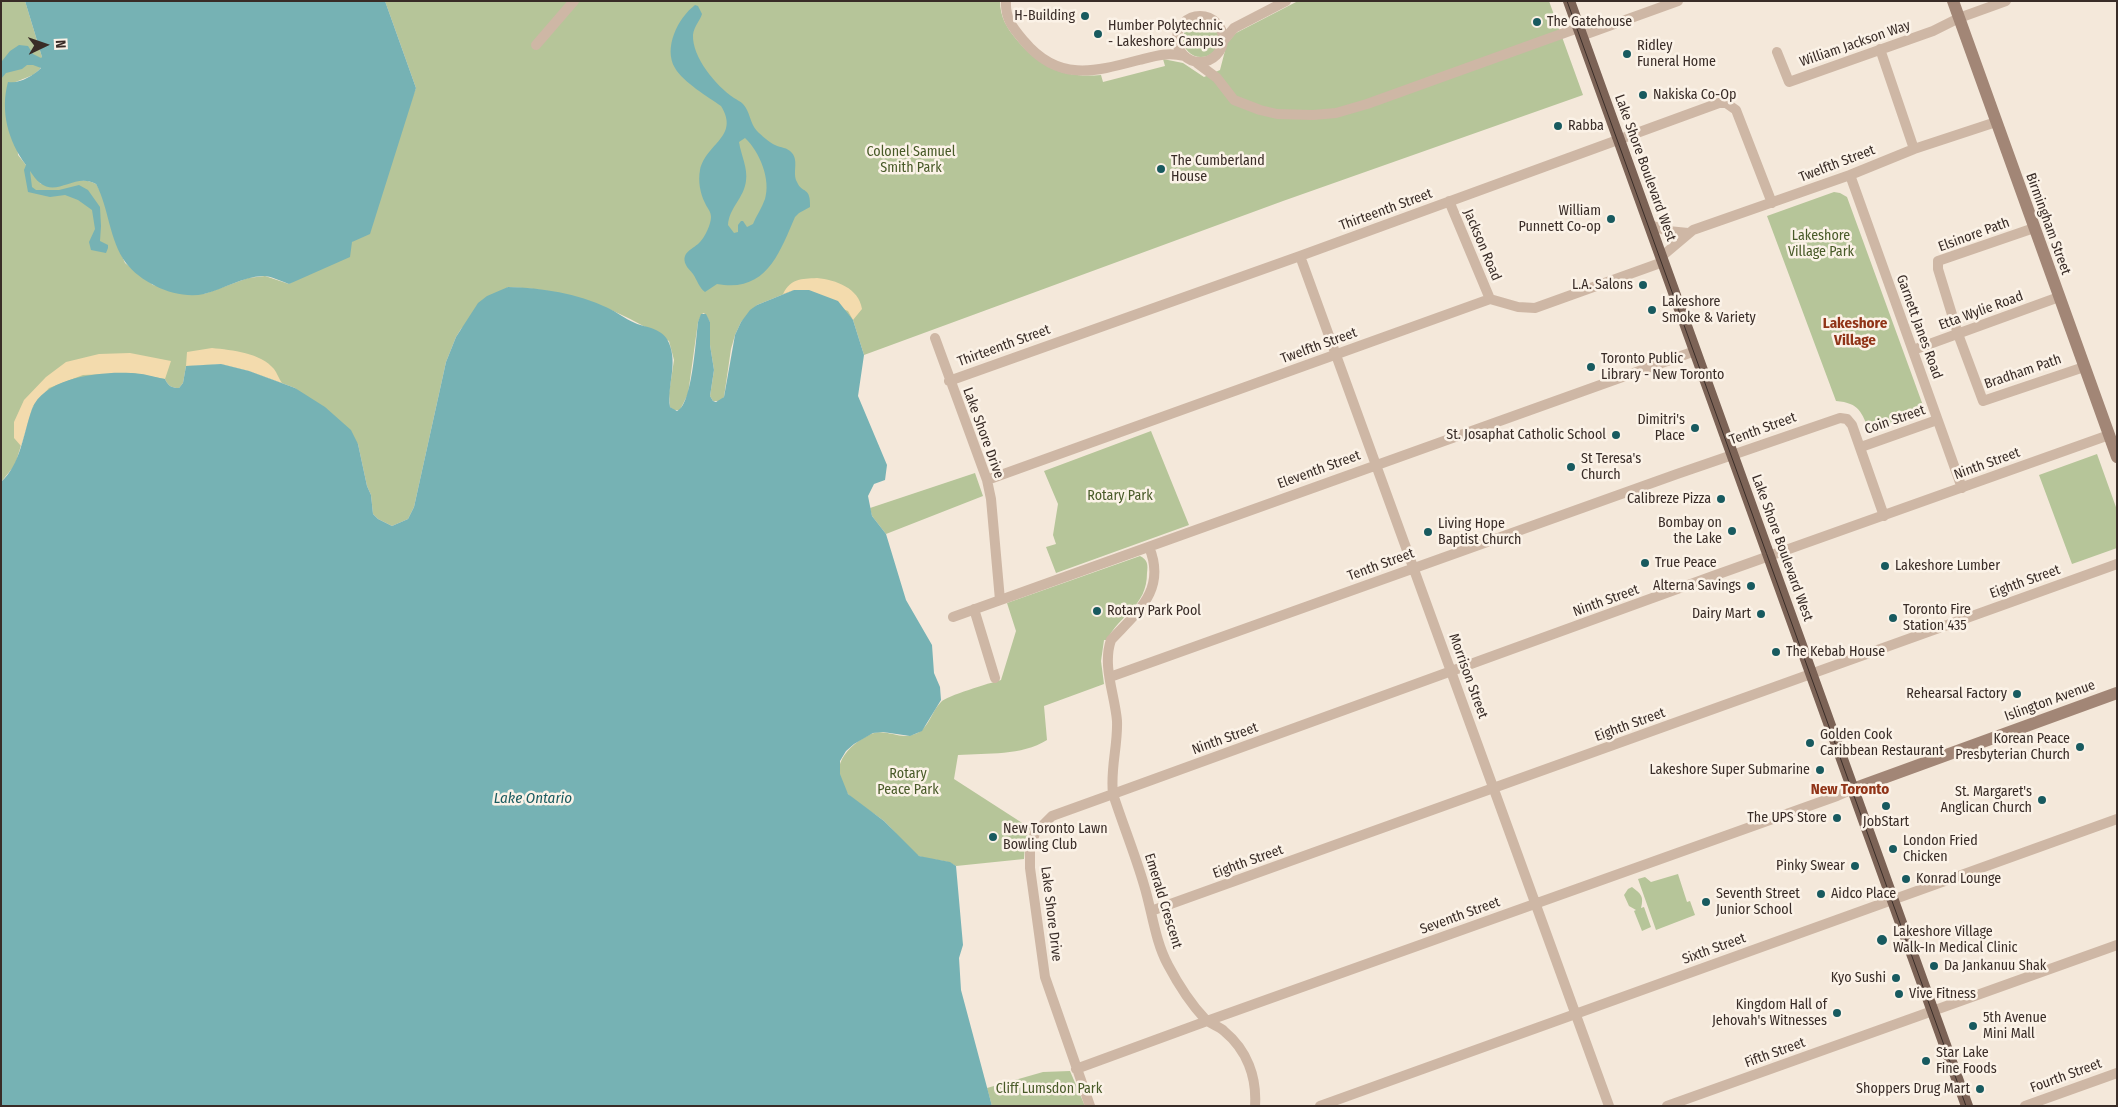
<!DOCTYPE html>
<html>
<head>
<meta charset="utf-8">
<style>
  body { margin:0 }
  #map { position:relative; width:2118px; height:1107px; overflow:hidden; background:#f4e8da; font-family:"Fira Sans Condensed",sans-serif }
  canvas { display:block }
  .frame { position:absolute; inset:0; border:2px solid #392c27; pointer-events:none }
  .north { position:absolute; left:20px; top:20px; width:50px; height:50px; -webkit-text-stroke:4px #fbf2e7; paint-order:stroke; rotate:87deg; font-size:14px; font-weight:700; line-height:20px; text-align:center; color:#392c27 }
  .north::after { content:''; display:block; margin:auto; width:18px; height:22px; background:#392c27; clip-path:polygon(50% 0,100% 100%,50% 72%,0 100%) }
</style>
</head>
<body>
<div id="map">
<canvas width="2118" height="1107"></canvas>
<div class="frame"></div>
<div class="north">N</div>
</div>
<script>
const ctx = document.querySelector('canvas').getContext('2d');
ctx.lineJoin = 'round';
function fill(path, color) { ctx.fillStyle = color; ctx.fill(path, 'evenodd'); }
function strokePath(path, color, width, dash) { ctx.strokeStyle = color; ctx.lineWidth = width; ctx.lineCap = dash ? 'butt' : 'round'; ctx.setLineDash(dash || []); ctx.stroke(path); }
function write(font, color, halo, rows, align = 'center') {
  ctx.font = font + ' "Fira Sans Condensed",sans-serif'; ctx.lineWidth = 5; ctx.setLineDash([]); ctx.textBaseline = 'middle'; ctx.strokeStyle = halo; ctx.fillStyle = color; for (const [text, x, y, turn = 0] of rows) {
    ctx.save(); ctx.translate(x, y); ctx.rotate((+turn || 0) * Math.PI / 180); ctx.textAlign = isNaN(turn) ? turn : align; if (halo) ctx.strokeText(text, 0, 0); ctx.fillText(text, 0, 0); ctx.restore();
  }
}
fill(new Path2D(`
  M 1,1 L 25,1 L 42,57 L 40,69 L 33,75 L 13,83 L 18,155 L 41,184 C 57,183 82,176 96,184 L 102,194 L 117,244 L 125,263 L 153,285 L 204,294 L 248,278 L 265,276 L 289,284 L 352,242 L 416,88 L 385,1 L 1000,1 C 1000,17 1007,28 1016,39 C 1041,68 1062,78 1101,75 L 1103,82 L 1165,66 L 1163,59 L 1183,63 L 1204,77 L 1220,70 L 1227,43 L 1236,33 L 1298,1 L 1549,1 L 1583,95 L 1283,201 L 864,355 L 853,320 L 809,290 L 794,290 L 757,305 L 741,322 L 735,335 L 731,349 L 724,397 L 720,401 L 713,401 L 710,396 L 714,370 L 710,345 L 710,322 L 704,313 L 702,314 L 698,322 L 688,394 L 680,410 L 674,410 L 670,407 L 669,393 L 674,360 L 669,341 C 615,308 573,290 508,287 L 461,329 L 456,337 L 446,362 L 414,507 L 408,519 L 392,526 L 378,519 L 373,514 L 371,495 L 367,486 L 358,444 L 295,388 L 249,371 L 221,364 L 186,366 L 183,383 L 179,388 C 172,388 168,386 165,379 L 33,406 L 15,465 L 1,482 Z
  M1183 39a18 18 0 1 1 36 0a18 18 0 1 1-36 0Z
  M 1834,192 L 1840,193 L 1847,197 L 1925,411 L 1870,432 C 1861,412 1860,403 1836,401 L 1767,216 Z
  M 1151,431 L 1189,525 L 1056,573 L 1046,547 L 1056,544 L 1053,535 L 1058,504 L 1044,471 Z
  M 2097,454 L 2117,510 L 2117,548 L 2072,564 L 2039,475 Z
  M 975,473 L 983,496 L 886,534 L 872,516 L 870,508 Z
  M 1140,556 C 1148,560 1148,565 1147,573 C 1147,607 1120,614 1107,640 L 1104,640 L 1101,661 L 1104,684 L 1044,706 L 1047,740 C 1021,756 988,753 958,755 L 954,779 L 1030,828 L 1025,842 L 1024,859 L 956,866 C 944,858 931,861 919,856 C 910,852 893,829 884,821 C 873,812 858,805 848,794 C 826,769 847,745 871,734 C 884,728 899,739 912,735 C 929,731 930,713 941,702 C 946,696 990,683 1001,680 L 1016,631 L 1007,603 Z
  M 1678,874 L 1687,902 L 1690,901 L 1695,915 L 1656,930 L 1638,879 L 1645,877 L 1651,882 Z
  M 1632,887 C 1641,894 1644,896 1641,908 L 1644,907 L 1651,927 L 1642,931 L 1634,911 L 1636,910 L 1629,906 L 1624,895 L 1628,889 Z
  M 1070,1071 L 1085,1106 L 992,1106 L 987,1088 L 1043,1072 Z`), '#b6c599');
fill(new Path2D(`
  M 817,278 C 836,280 859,288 862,309 L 853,320 L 848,311 L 794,290 L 783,294 C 791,278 801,279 817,278 Z
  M 212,348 C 232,350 261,353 274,369 C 277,373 279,379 282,383 L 249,371 L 221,364 L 186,366 L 187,352 Z
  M 130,353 L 171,361 L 165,379 L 132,373 L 83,375 L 49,388 L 33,406 L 21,446 L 14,438 L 14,422 L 24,400 L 46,377 L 66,362 L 99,354 Z`), '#f3dbad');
fill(new Path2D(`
  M 25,1 L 385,1 L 416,88 L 370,234 L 352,242 L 350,257 L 289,284 C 281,281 271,276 263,276 C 242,277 224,289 204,294 C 178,300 142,284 126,263 C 109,240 109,208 96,184 C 75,172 58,197 40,183 C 36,180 33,175 30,171 L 32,187 L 36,190 L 59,190 L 79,185 L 88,190 L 100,207 L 101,226 L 100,241 L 108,245 L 108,248 L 106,253 L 91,250 L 89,242 L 95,229 L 92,210 L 78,200 L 65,195 L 50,197 L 28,192 L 24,170 L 26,165 C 8,141 0,111 8,82 C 19,84 33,76 41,68 L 33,65 L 27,65 L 22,69 L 6,73 L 1,79 L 2,61 L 10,51 L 19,45 L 28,46 L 33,54 L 41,58 L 42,57 Z
  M 695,5 L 698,6 L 702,14 C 700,21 694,26 693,35 C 692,57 716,86 734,98 C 737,100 740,101 743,104 C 750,111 750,124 757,131 C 761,135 770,143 775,145 C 781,148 787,147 792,153 C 799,161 792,173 797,182 C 802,194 811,186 810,207 L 799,213 L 795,217 C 779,254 766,293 717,284 L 705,292 C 700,289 697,280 693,274 C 691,271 687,268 686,265 C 680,252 694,249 700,242 C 705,237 711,224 711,217 C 711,211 707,208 705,203 C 700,193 698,181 700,170 C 706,143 740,137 721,106 C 708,97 683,82 675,68 C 663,48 678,18 695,5 ZM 745,138 C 760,152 771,180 765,199 C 762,208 756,216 753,224 L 747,227 L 743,221 L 741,221 L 738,225 L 738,232 L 734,233 L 728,225 C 729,208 744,198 746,181 C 748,168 741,155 739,142 Z
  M 508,287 C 543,288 576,293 608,308 C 617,312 625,319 635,323 C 647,328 663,328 669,343 C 678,365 667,384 670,407 L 677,411 C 692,406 696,338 698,322 L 701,314 L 706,314 L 710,322 L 710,345 L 714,370 L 710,396 L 713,401 L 716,402 L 724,397 L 735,335 L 741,322 L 750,310 L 757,305 L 794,290 L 809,290 L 838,301 L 853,320 L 864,355 L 858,396 L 887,465 L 885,480 L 874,484 L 868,496 L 872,516 L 886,534 L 906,600 L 932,645 L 934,673 L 940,687 L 941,700 L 922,731 L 910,736 L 883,732 L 873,733 L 854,744 L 846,751 L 840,761 L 840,774 L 848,794 L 884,821 L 919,856 L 950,862 L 956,866 L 963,945 L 959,958 L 961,990 L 992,1106 L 1,1106 L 1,482 C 21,464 23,434 32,409 C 44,377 102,371 131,373 C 142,373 154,377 165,379 C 168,386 172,388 179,388 L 183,383 L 186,366 L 221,364 L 249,371 L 295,388 L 325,407 L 351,430 L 358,444 L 367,486 L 371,495 L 373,514 L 378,519 L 392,526 L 408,519 L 414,507 L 446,362 L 456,337 L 478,303 L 487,296 Z`), '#76b2b4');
strokePath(new Path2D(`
  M 1006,1 C 1005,19 1013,28 1024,41 C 1058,82 1094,72 1139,60 C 1155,56 1167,52 1184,56
  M1177 39a23 23 0 1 1 46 0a23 23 0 1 1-46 0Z
  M 1581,36 L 1678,1
  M 1224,40 L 1234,28 L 1286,1
  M 536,45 L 574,1
  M 1880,49 L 1914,149
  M 1777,52 L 1789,82 L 1933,31 L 1959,18 L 2006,1
  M 1197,63 L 1217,78 L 1234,100 L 1260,110 L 1277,114 L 1313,115 L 1336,113 L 1367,104 L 1578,28
  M 1850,175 L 1962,488
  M 1449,201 L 1490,299
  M 1650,225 L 1668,231 L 1688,233
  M 2034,228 L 1938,261 L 1938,269 L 1958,334 L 1983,401 L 2084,367
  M 1300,256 L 1609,1106
  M 1661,257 L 1693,230 L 1850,175 L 1914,149 L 1996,122
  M 935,338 L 987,480 L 991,499 L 1000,600
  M 1913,350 L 2059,297
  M 949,381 L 1300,256 L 1719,103 L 1726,103 L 1736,110 L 1772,203
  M 1861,447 L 1937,420
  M 987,480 L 1490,299 L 1518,307 L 1535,308 L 1663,262
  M 974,609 L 995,678
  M 953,617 L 1695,351
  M 1110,677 L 1677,474 L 1840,418 L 1847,419 L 1852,425 L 1884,516
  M 1151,911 L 2117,564
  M 1076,1069 L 1207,1021 L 1837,796 L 1853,789
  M 1090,1106 L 1045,977 L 1030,868 L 1030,849 L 1035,833 L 1052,816 L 1113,794 C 1110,769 1118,746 1117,721 C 1115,695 1102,666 1111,640 C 1137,612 1167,590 1149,547
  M 1255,1106 C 1257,1077 1247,1050 1224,1031 C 1219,1026 1210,1024 1205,1019 C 1191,1004 1178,984 1168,965 C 1155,941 1152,911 1144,885 C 1135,854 1123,825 1113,794 L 1713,576 L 2109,435
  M 1320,1106 L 2117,819
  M 1667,1106 L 2117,945
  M 2025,1106 L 2117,1073`), '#ceb7a5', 10);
strokePath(new Path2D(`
  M 1953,1 L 2117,457
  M 1853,789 L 2117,693`), '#a28676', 12);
strokePath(new Path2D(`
  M 1569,1 L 1967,1106`), '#7c6356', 12);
strokePath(new Path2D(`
  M 1567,1 L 1966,1106`), '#392c27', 1);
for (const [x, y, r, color] of [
  [1085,16,5,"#185a5f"],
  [1537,22,5,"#185a5f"],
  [1098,34,5,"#185a5f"],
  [1627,54,5,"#185a5f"],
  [1643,95,5,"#185a5f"],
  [1558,126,5,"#185a5f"],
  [1161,169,5,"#185a5f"],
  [1611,219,5,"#185a5f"],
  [1643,285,5,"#185a5f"],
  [1652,310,5,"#185a5f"],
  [1591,367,5,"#185a5f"],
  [1695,428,5,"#185a5f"],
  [1616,435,5,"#185a5f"],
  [1571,467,5,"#185a5f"],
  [1721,499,5,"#185a5f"],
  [1732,531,5,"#185a5f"],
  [1428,532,5,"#185a5f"],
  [1645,563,5,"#185a5f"],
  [1885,566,5,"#185a5f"],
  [1751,586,5,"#185a5f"],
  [1097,611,5,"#185a5f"],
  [1761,614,5,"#185a5f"],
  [1893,618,5,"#185a5f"],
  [1776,652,5,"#185a5f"],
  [2017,694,5,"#185a5f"],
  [1810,743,5,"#185a5f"],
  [2080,747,5,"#185a5f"],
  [1820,770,5,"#185a5f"],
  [2042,800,5,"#185a5f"],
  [1886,806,5,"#185a5f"],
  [1837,818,5,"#185a5f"],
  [993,837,5,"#185a5f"],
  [1893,849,5,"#185a5f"],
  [1855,866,5,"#185a5f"],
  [1906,879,5,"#185a5f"],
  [1821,894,5,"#185a5f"],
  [1706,902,5,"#185a5f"],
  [1882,940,6,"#185a5f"],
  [1934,966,5,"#185a5f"],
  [1896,978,5,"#185a5f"],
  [1899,994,5,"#185a5f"],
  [1837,1013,5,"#185a5f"],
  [1973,1026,5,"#185a5f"],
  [1926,1061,5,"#185a5f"],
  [1980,1089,5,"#185a5f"]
]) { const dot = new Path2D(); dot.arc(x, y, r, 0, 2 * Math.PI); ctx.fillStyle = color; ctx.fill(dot); strokePath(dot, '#fbf2e7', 2); }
write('14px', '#392c27', '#fbf2e7', [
  ["H-Building",1075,16,"right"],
  ["The Gatehouse",1547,22],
  ["Humber Polytechnic",1108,26],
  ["- Lakeshore Campus",1108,42],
  ["Ridley",1637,46],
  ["Funeral Home",1637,62],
  ["Nakiska Co-Op",1653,95],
  ["Rabba",1568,126],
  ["The Cumberland",1171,161],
  ["House",1171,177],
  ["William",1601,211,"right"],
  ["Punnett Co-op",1601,227,"right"],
  ["L.A. Salons",1633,285,"right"],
  ["Lakeshore",1662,302],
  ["Smoke & Variety",1662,318],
  ["Toronto Public",1601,359],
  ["Library - New Toronto",1601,375],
  ["Dimitri's",1685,420,"right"],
  ["Place",1685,436,"right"],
  ["St. Josaphat Catholic School",1606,435,"right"],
  ["St Teresa's",1581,459],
  ["Church",1581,475],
  ["Calibreze Pizza",1711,499,"right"],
  ["Bombay on",1722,523,"right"],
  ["the Lake",1722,539,"right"],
  ["Living Hope",1438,524],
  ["Baptist Church",1438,540],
  ["True Peace",1655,563],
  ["Lakeshore Lumber",1895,566],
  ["Alterna Savings",1741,586,"right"],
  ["Toronto Fire",1903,610],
  ["Station 435",1903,626],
  ["Rotary Park Pool",1107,611],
  ["Dairy Mart",1751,614,"right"],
  ["The Kebab House",1786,652],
  ["Rehearsal Factory",2007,694,"right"],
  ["Golden Cook",1820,735],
  ["Caribbean Restaurant",1820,751],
  ["Korean Peace",2070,739,"right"],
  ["Presbyterian Church",2070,755,"right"],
  ["Lakeshore Super Submarine",1810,770,"right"],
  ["St. Margaret's",2032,792,"right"],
  ["Anglican Church",2032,808,"right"],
  ["The UPS Store",1827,818,"right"],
  ["JobStart",1886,822,"center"],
  ["New Toronto Lawn",1003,829],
  ["Bowling Club",1003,845],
  ["London Fried",1903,841],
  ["Chicken",1903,857],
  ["Pinky Swear",1845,866,"right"],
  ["Konrad Lounge",1916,879],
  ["Seventh Street",1716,894],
  ["Junior School",1716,910],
  ["Aidco Place",1831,894],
  ["Lakeshore Village",1893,932],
  ["Walk-In Medical Clinic",1893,948],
  ["Da Jankanuu Shak",1944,966],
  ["Kyo Sushi",1886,978,"right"],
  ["Vive Fitness",1909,994],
  ["Kingdom Hall of",1827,1005,"right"],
  ["Jehovah's Witnesses",1827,1021,"right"],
  ["5th Avenue",1983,1018],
  ["Mini Mall",1983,1034],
  ["Star Lake",1936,1053],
  ["Fine Foods",1936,1069],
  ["Shoppers Drug Mart",1970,1089,"right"]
], 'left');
write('14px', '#392c27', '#fbf2e7', [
  ["William Jackson Way",1855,44,-19],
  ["Twelfth Street",1837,164,-21],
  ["Lake Shore Boulevard West",1645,168,70],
  ["Thirteenth Street",1386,210,-20],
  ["Birmingham Street",2048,224,70],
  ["Elsinore Path",1974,235,-20],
  ["Jackson Road",1482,245,67],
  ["Etta Wylie Road",1981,311,-20],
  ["Garnett Janes Road",1919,327,70],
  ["Thirteenth Street",1004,346,-20],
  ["Twelfth Street",1319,346,-20],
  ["Bradham Path",2023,372,-19],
  ["Coin Street",1895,420,-19],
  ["Tenth Street",1763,429,-20],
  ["Lake Shore Drive",983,433,70],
  ["Ninth Street",1987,464,-20],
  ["Eleventh Street",1319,470,-20],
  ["Lake Shore Boulevard West",1782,548,70],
  ["Tenth Street",1381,565,-20],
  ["Eighth Street",2025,582,-20],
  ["Ninth Street",1606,601,-20],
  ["Morrison Street",1468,676,70],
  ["Islington Avenue",2050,701,-20],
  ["Eighth Street",1630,725,-20],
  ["Ninth Street",1225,739,-20],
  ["Eighth Street",1248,862,-20],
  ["Emerald Crescent",1163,901,73],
  ["Lake Shore Drive",1051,914,83],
  ["Seventh Street",1460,916,-20],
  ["Sixth Street",1714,949,-20],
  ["Fifth Street",1775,1053,-20],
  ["Fourth Street",2066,1076,-20]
]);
write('14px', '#485a28', '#fbf2e7', [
  ["Colonel Samuel",911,152],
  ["Smith Park",911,168],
  ["Lakeshore",1821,236],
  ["Village Park",1821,252],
  ["Rotary Park",1120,496],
  ["Rotary",908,774],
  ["Peace Park",908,790],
  ["Cliff Lumsdon Park",1049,1089]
]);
write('bold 15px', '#903317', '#fbf2e7', [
  ["Lakeshore",1855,324],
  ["Village",1855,341],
  ["New Toronto",1850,790]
]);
write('italic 15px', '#185a5f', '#fbf2e7', [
  ["Lake Ontario",533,799]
]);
</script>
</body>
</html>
